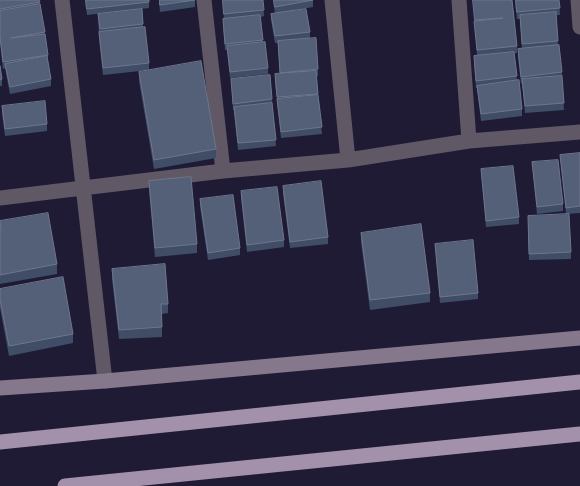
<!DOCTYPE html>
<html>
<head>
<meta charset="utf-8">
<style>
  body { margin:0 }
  canvas { display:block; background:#1f1b35 }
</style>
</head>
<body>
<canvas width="580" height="486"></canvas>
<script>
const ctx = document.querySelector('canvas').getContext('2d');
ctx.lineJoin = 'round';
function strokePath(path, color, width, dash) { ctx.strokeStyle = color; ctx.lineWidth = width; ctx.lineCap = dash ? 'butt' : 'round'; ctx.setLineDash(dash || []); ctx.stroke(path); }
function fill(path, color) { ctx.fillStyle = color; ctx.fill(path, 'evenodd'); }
strokePath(new Path2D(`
  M 62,0 L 105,381
  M 204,0 L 223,171
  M 332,0 L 348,160
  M 459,0 L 469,141
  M 578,0 L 580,27
  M 0,198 L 223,171 L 348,160 L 469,141 L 580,132`), '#615865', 15);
strokePath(new Path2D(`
  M 0,388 L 105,381 L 580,338`), '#86788c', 15);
strokePath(new Path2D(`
  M 0,442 L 580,382
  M 65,486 L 580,434`), '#a391ab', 15);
fill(new Path2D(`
  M 0,0 L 39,0 L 45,32 L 48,55 L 48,62 L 51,79 L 51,86 L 10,94 L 5,68 L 3,69 L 0,43 Z
  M 85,0 L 149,0 L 149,8 L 87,15 Z
  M 159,0 L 195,0 L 195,7 L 160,12 Z
  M 222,0 L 263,0 L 264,16 L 261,17 L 263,42 L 268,68 L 268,74 L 230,78 L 227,50 L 225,50 L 223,26 L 223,19 L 224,19 Z
  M 273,0 L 313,0 L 313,7 L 295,10 L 310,32 L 310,38 L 318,69 L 318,76 L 316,76 L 322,134 L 281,138 L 275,81 L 275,74 L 280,74 L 278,43 L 275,43 L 271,20 L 271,14 L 275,13 Z
  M 473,0 L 512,0 L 517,46 L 517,53 L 514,53 L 517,81 L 522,109 L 522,116 L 481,121 L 477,88 L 476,88 L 474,63 L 474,56 L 477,56 Z
  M 515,0 L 559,0 L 560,15 L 556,15 L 558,45 L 562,72 L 564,110 L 525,113 L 522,83 L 521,84 L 518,56 L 518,49 L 522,49 L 520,19 L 517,19 Z
  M 142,9 L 143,27 L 149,63 L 149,70 L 103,75 L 99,38 L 98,14 Z
  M 0,66 L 2,79 L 2,86 L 0,86 Z
  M 139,72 L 216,149 L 216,158 L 154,169 L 139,81 Z
  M 270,75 L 276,146 L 238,150 L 234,110 L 233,110 L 231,79 Z
  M 2,106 L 47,124 L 47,131 L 5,136 L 2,113 Z
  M 580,153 L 580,213 L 566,214 L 560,155 Z
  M 532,162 L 563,204 L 563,211 L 537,214 Z
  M 481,169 L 519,217 L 519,224 L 486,227 Z
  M 149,181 L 197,244 L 197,253 L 155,257 L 149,190 Z
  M 283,186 L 328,237 L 328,244 L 290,248 L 283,193 Z
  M 241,191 L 284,240 L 284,247 L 247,252 L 241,198 Z
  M 200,199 L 240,248 L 240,255 L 208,260 L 200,206 Z
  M 0,221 L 57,264 L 57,274 L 0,284 Z
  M 528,223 L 571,252 L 571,259 L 529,260 Z
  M 361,233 L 430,293 L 430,302 L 370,310 L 361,242 Z
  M 435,244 L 478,293 L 478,299 L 440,303 Z
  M 112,269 L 168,304 L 168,313 L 162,314 L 162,337 L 119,339 L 112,279 Z
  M 0,289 L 73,334 L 73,343 L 9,356 L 0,308 Z`), '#404d67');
const building = new Path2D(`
  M 0,0 L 39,0 L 40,2 L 0,9 Z
  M 86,0 L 149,0 L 149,2 L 87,9 Z
  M 160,0 L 195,0 L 160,5 Z
  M 223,0 L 263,0 L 264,10 L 224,14 Z
  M 274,0 L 313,0 L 275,7 Z
  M 473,0 L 512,0 L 517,46 L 477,50 L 474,21 L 503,18 L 475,20 Z
  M 516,0 L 559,0 L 560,8 L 517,12 Z
  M 40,4 L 45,32 L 11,38 L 45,34 L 48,55 L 3,62 L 0,36 L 0,11 Z
  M 142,9 L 143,24 L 100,29 L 98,14 Z
  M 306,9 L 310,32 L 275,36 L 271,14 Z
  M 556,12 L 558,41 L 522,44 L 520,15 Z
  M 260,15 L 263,40 L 225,44 L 223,19 Z
  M 145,27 L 149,63 L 103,68 L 99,32 Z
  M 316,38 L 318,69 L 280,73 L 278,41 Z
  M 265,42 L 268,68 L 230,72 L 227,46 Z
  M 559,45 L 562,72 L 521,77 L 518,49 Z
  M 514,52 L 517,76 L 476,81 L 474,56 Z
  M 47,56 L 51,79 L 10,87 L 5,64 Z
  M 201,61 L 216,149 L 154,160 L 139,72 Z
  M 0,66 L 2,79 L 0,80 Z
  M 316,71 L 318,94 L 277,97 L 275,74 Z
  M 270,75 L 272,99 L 233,104 L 231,79 Z
  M 562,76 L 564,103 L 525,106 L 522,79 Z
  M 519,80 L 522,109 L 481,114 L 477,86 Z
  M 318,95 L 322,127 L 281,132 L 277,99 Z
  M 45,101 L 47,124 L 5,129 L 2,106 Z
  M 272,103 L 276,140 L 238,143 L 234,107 Z
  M 580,153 L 580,206 L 566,208 L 560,155 Z
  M 558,160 L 563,204 L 537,207 L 532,162 Z
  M 513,166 L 519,217 L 486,221 L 481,169 Z
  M 191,177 L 197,244 L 155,248 L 149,181 Z
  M 321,181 L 328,237 L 290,242 L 283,186 Z
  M 277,187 L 284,240 L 247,245 L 241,191 Z
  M 233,195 L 240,248 L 208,253 L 200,199 Z
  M 48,213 L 57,264 L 0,275 L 0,232 L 1,231 L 0,221 Z
  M 569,214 L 571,252 L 529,254 L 528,216 Z
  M 421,224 L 430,293 L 370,300 L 361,233 Z
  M 473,240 L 478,293 L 440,297 L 435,244 Z
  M 165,264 L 168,304 L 161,304 L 162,327 L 119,330 L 112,269 Z
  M 63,277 L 73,334 L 9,346 L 0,299 L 0,289 Z`);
fill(building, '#545f78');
strokePath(building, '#6d768d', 1);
</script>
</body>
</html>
